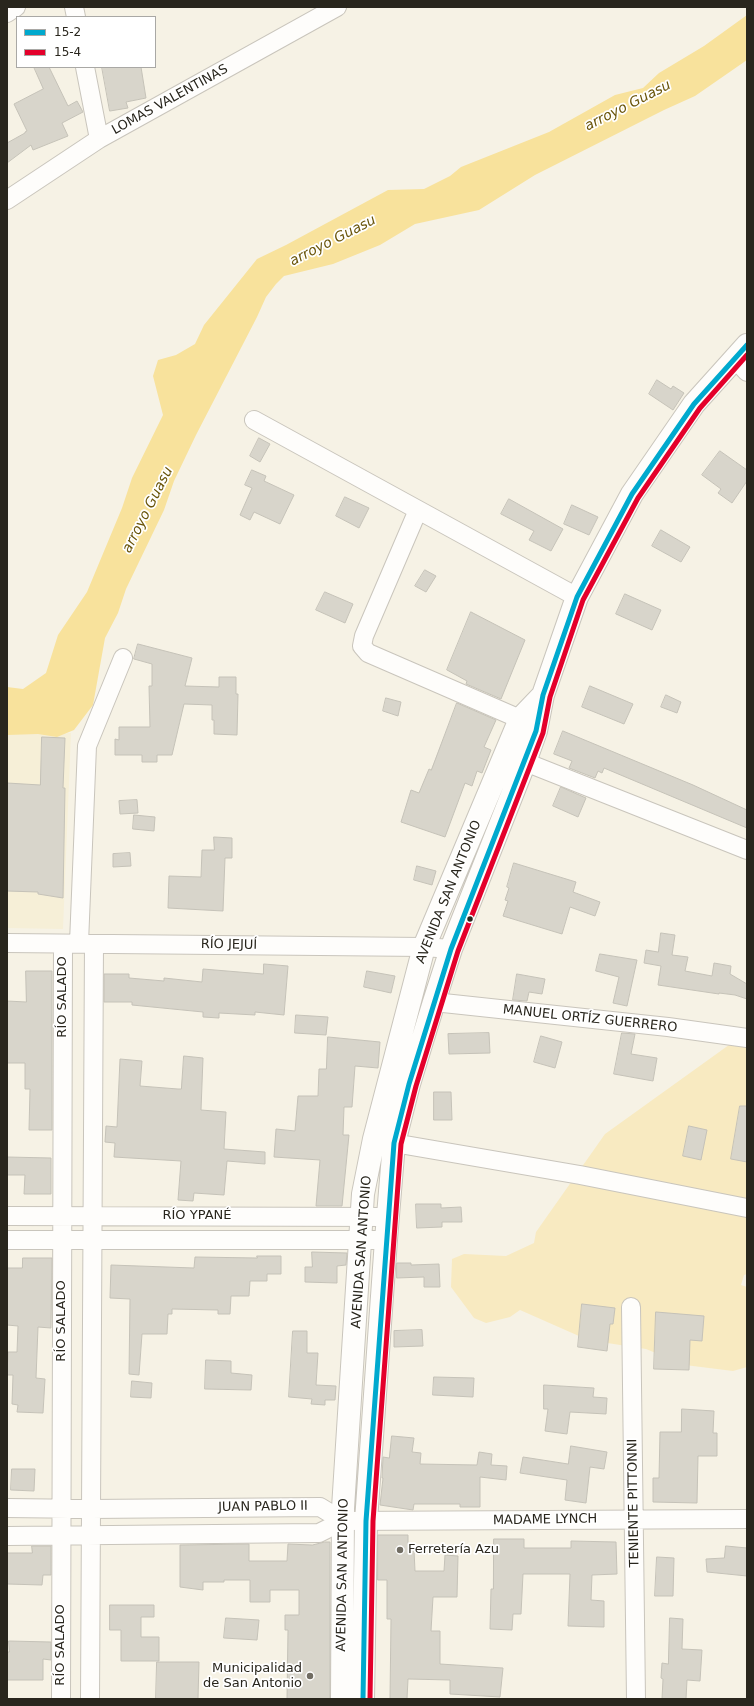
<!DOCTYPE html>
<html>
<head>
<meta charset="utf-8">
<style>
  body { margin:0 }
  #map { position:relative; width:754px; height:1706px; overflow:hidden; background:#f6f2e5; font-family:"DejaVu Sans",sans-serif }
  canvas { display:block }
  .frame { position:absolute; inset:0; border:8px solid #29261d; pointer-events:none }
  .legend { position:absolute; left:16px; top:16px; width:140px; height:52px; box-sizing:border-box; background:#fff; border:1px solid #a9a8a5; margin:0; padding:5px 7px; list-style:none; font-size:12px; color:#29261d }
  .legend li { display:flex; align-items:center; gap:8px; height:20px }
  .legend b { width:20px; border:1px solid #a9a8a5 }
</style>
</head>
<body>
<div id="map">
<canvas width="754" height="1706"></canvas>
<div class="frame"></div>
<ul class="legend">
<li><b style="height:5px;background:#00a9ce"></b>15-2</li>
<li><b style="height:5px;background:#e4002b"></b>15-4</li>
</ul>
</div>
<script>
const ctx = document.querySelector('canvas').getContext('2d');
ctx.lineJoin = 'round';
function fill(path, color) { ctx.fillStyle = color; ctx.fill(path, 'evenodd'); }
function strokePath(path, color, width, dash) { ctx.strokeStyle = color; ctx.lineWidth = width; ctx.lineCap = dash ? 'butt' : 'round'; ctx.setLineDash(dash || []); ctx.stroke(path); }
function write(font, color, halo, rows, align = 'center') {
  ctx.font = font + ' "DejaVu Sans",sans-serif'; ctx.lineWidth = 3.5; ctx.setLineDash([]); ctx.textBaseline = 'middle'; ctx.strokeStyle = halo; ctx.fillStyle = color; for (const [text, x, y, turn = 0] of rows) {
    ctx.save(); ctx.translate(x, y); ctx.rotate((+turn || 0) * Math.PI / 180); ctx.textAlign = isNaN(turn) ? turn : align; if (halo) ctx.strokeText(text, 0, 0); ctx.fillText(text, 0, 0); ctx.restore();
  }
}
fill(new Path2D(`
  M 71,733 L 63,929 L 7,928 L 7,734 Z`), '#f6efd7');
fill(new Path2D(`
  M 747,1032 L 747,1274 L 744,1275 L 741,1285 L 747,1287 L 747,1367 L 733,1371 L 685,1365 L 646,1349 L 588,1340 L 520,1310 L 510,1317 L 486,1323 L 474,1318 L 451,1287 L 452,1259 L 464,1254 L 506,1256 L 534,1243 L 536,1232 L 605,1134 Z`), '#f8eac1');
fill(new Path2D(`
  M 747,15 L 747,60 L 695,96 L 664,110 L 535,175 L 479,210 L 415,224 L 380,245 L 333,264 L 284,276 L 276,284 L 266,297 L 257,317 L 196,435 L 174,481 L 164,510 L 126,589 L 118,613 L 105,638 L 93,705 L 74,730 L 57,737 L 38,734 L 7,735 L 7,687 L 23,689 L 46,673 L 58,635 L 87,592 L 122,508 L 132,478 L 163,415 L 153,376 L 158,360 L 176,355 L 195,344 L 204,325 L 257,259 L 286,245 L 388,190 L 424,189 L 450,176 L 461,167 L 549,132 L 615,95 L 643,88 L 659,73 L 704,46 Z`), '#f8e29c');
const building = new Path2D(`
  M 34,67 L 49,67 L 68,106 L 77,101 L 83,112 L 62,123 L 68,136 L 33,150 L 31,145 L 7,163 L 7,143 L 25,133 L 25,132 L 27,131 L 14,104 L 43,89 Z
  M 102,67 L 141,67 L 146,98 L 126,102 L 128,108 L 110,111 Z
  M 657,380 L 671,389 L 673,386 L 684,393 L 673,410 L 649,394 Z
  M 259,438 L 270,444 L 260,462 L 250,456 Z
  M 720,451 L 747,470 L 747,481 L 732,503 L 718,493 L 721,489 L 702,475 Z
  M 252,470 L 266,476 L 264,481 L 294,495 L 280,524 L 254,512 L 250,520 L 240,515 L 252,488 L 245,485 Z
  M 345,497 L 369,508 L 359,528 L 336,516 Z
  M 509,499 L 563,529 L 551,551 L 529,540 L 534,531 L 501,514 Z
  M 572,505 L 598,517 L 589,535 L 564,524 Z
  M 661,530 L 690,547 L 681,562 L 652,546 Z
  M 425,570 L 436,576 L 426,592 L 415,586 Z
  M 325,592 L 353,604 L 345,623 L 316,610 Z
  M 625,594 L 661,610 L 652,630 L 616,614 Z
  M 471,612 L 525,640 L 501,699 L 466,684 L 467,681 L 447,670 Z
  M 138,644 L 192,658 L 185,686 L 219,687 L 219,677 L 236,677 L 236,694 L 238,694 L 237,735 L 214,734 L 214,720 L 212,720 L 212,705 L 184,704 L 172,755 L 157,755 L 157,762 L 142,762 L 142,755 L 115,755 L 115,739 L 119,740 L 119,727 L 150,727 L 149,686 L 152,686 L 152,664 L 134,659 Z
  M 590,686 L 633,704 L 624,724 L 582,707 Z
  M 666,695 L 681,702 L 677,713 L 661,707 Z
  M 386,698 L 401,702 L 398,716 L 383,711 Z
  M 457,703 L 496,720 L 484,747 L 491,750 L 482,773 L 477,771 L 472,786 L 465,783 L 445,837 L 401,822 L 411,790 L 419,793 L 429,769 L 431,770 Z
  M 563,731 L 693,785 L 747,810 L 747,828 L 604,768 L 602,773 L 598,771 L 595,778 L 569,768 L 572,761 L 554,754 Z
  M 42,737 L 65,738 L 63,788 L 65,788 L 63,898 L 38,894 L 38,892 L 7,891 L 7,783 L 40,785 Z
  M 561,787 L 586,798 L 578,817 L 553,806 Z
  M 137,800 L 138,813 L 120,814 L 119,801 Z
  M 134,815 L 155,817 L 154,831 L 133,829 Z
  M 214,837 L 232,838 L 232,858 L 225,858 L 223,911 L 168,908 L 169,876 L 201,877 L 202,850 L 214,850 Z
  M 130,853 L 131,866 L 113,867 L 113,854 Z
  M 514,863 L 576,882 L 573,892 L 600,902 L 595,916 L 570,907 L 562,934 L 503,916 L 508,901 L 505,900 L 509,888 L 507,887 Z
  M 417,866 L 436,871 L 432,885 L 414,880 Z
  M 661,933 L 675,935 L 672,955 L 688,957 L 685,971 L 712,976 L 714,963 L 731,966 L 730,974 L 747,984 L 747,999 L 735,995 L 719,993 L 719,994 L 658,985 L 661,966 L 644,963 L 646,950 L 658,952 Z
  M 600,954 L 637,960 L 627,1006 L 613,1003 L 619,977 L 596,971 Z
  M 264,964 L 288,966 L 284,1015 L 255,1012 L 255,1015 L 219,1013 L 219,1018 L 203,1017 L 203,1012 L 132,1005 L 132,1002 L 104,1002 L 104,974 L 129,974 L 129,978 L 164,981 L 164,978 L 202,982 L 203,969 L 263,974 Z
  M 26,971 L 52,971 L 52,1130 L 29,1130 L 30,1089 L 25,1089 L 25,1063 L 7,1063 L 7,1001 L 26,1002 Z
  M 367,971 L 395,976 L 391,993 L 364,987 Z
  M 517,974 L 545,979 L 542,994 L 529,992 L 527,1001 L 513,1000 Z
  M 296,1015 L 328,1017 L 326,1035 L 295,1033 Z
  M 489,1033 L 490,1053 L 449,1054 L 448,1034 Z
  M 622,1033 L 635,1034 L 631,1054 L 657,1058 L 653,1081 L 614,1074 Z
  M 541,1036 L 562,1042 L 555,1068 L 534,1062 Z
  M 328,1037 L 380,1042 L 378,1068 L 355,1066 L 352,1107 L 344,1107 L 343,1135 L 349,1135 L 342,1206 L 316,1206 L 320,1160 L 274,1157 L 276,1129 L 295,1131 L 298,1096 L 318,1096 L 319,1069 L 326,1069 Z
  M 184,1056 L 203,1058 L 201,1110 L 226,1112 L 224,1149 L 265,1152 L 265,1164 L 227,1161 L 224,1195 L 194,1193 L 193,1201 L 178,1200 L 181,1161 L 114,1157 L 115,1143 L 105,1142 L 106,1126 L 117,1127 L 120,1059 L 142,1061 L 140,1086 L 178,1089 L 181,1089 Z
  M 434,1092 L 451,1092 L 452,1120 L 434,1120 Z
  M 740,1106 L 747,1106 L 747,1162 L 731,1159 Z
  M 689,1126 L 707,1130 L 701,1160 L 683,1156 Z
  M 7,1157 L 51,1158 L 51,1194 L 24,1194 L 25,1175 L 7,1175 Z
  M 416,1204 L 441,1204 L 441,1208 L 461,1207 L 462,1222 L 442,1222 L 442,1227 L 417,1228 Z
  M 312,1252 L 347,1253 L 346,1265 L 337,1266 L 337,1283 L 305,1282 L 305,1267 L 312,1267 Z
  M 257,1256 L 281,1256 L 281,1274 L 267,1274 L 267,1281 L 250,1281 L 249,1296 L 231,1296 L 230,1314 L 218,1314 L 218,1310 L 172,1309 L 172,1314 L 168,1314 L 167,1334 L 142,1334 L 139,1375 L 129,1374 L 130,1299 L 110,1298 L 111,1265 L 194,1268 L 195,1257 L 257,1258 Z
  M 23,1258 L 52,1258 L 51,1328 L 38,1327 L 36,1378 L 45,1379 L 43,1413 L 17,1412 L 18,1405 L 12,1404 L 13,1375 L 7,1375 L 8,1352 L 17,1352 L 18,1326 L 7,1325 L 7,1268 L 22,1268 Z
  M 397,1263 L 411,1263 L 411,1265 L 439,1264 L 440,1287 L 424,1287 L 424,1277 L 397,1278 Z
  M 582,1304 L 615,1308 L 613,1324 L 610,1324 L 607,1351 L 578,1347 Z
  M 656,1312 L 704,1316 L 702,1341 L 690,1340 L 689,1370 L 654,1369 Z
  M 422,1330 L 423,1346 L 394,1347 L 394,1331 Z
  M 293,1331 L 307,1331 L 307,1353 L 318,1353 L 316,1385 L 336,1386 L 335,1400 L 325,1400 L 325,1405 L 311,1404 L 312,1399 L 289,1397 Z
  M 206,1360 L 231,1361 L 231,1373 L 252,1375 L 251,1390 L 205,1389 Z
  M 434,1377 L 474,1378 L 473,1397 L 433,1395 Z
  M 132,1381 L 152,1383 L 151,1398 L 131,1397 Z
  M 544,1385 L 594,1388 L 593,1397 L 607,1398 L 606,1414 L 570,1412 L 567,1434 L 545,1431 L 548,1409 L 544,1409 Z
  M 682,1409 L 714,1411 L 713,1433 L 717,1433 L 717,1456 L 698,1456 L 697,1503 L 653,1502 L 653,1478 L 659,1478 L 660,1432 L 681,1432 Z
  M 392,1436 L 414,1438 L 412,1452 L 421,1453 L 420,1464 L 477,1465 L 479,1452 L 492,1454 L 491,1465 L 507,1466 L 506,1480 L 480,1477 L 480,1507 L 460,1507 L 460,1504 L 414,1504 L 413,1510 L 380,1505 L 383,1478 L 382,1478 L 383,1457 L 389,1458 Z
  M 571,1446 L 607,1452 L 604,1469 L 590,1467 L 586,1503 L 565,1500 L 567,1480 L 520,1473 L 523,1457 L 568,1464 Z
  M 12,1469 L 35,1469 L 34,1491 L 11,1490 Z
  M 378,1535 L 408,1535 L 408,1550 L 414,1550 L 415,1571 L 444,1571 L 445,1555 L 458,1556 L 457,1597 L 433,1597 L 431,1631 L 440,1631 L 440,1664 L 503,1668 L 500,1697 L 450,1694 L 450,1680 L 408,1679 L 407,1699 L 390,1699 L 391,1619 L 387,1619 L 387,1580 L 378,1580 Z
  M 494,1539 L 524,1539 L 524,1548 L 571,1548 L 571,1541 L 616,1542 L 617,1574 L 592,1575 L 591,1600 L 604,1601 L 604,1627 L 568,1626 L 570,1574 L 523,1574 L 521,1614 L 513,1614 L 512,1630 L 490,1629 L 491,1589 L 493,1589 Z
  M 325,1542 L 330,1542 L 330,1699 L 287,1699 L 288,1630 L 285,1630 L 285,1615 L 299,1615 L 299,1590 L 270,1590 L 270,1602 L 250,1602 L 250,1580 L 224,1580 L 224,1582 L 203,1582 L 203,1590 L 180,1587 L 180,1545 L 249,1544 L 249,1561 L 287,1561 L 288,1544 L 312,1545 Z
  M 32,1546 L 51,1546 L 51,1575 L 43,1575 L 42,1585 L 7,1584 L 7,1553 L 32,1553 Z
  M 726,1546 L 747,1548 L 747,1576 L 707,1572 L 706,1559 L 724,1558 Z
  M 657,1557 L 674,1558 L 673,1596 L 655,1596 Z
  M 110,1605 L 154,1605 L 154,1617 L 141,1617 L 141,1637 L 159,1637 L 159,1661 L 121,1661 L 121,1630 L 110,1630 Z
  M 226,1618 L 259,1620 L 257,1640 L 224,1638 Z
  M 670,1618 L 683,1619 L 682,1649 L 702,1650 L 700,1681 L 687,1680 L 686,1699 L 662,1699 L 663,1679 L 661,1678 L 662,1663 L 668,1664 Z
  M 9,1641 L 51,1642 L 51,1660 L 43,1659 L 43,1680 L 7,1680 L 7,1652 L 9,1652 Z
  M 157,1662 L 199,1662 L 198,1699 L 156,1699 Z`);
fill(building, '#d8d5cb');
strokePath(building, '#c5c2b8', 1);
const minor = new Path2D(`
  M 74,7 L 76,17
  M 7,13 L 16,7
  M 85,67 L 99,139
  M 7,200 L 99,139 L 337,7
  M 735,359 L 747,372
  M 254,420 L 577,597
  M 418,510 L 364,636 L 362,646 L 368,653 L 520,719
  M 525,762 L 747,850
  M 7,943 L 424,947 L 451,949
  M 79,943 L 87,746 L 123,658
  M 434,1002 L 668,1027 L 747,1038
  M 382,1141 L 580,1175 L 747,1208
  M 7,1216 L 388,1217
  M 7,1240 L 386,1240
  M 631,1307 L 636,1699
  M 7,1508 L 91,1509 L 320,1507 L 343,1521
  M 7,1536 L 319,1533 L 343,1521 L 747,1519
  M 61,1699 L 63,944
  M 90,1699 L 94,944`);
const major = new Path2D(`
  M 342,1699 L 343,1508 L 363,1194 L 374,1139 L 424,947 L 520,719 L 543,695
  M 363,1699 L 366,1521 L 386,1240 L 394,1143 L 409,1084 L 434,1002 L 451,949 L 525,762 L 536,731 L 543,695 L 577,597 L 632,494 L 694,404 L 747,345`);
strokePath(minor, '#c9c5bc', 20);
strokePath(major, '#c9c5bc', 24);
strokePath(minor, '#fefdfb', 18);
strokePath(major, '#fefdfb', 22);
strokePath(new Path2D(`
  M 363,1699 L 366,1521 L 394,1143 L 409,1084 L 451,949 L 536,731 L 543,695 L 577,597 L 632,494 L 694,404 L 747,345`), '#00a9ce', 5);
strokePath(new Path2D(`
  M 370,1699 L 373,1521 L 401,1144 L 416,1086 L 458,951 L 543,733 L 550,697 L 583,600 L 638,498 L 700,408 L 747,355`), '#e4002b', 5);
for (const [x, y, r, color] of [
  [470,919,3.5,"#29261d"],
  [400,1550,4,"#716d63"],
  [310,1676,4,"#716d63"]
]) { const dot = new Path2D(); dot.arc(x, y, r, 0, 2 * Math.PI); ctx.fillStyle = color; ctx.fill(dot); strokePath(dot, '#fff', 1.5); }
write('13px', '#29261d', '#fff', [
  ["LOMAS VALENTINAS",170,100,-29],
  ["AVENIDA SAN ANTONIO",449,892,-68],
  ["RÍO JEJUÍ",229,945,1],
  ["RÍO SALADO",63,997,-90],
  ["MANUEL ORTÍZ GUERRERO",590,1019,6],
  ["RÍO YPANÉ",197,1216],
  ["AVENIDA SAN ANTONIO",362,1252,-86],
  ["RÍO SALADO",62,1321,-90],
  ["TENIENTE PITTONNI",634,1503,-91],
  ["JUAN PABLO II",263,1507,-1],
  ["MADAME LYNCH",545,1520,-1],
  ["AVENIDA SAN ANTONIO",343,1575,-89],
  ["RÍO SALADO",61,1645,-90]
]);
write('13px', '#29261d', '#fff', [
  ["Ferretería Azu",408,1550],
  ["Municipalidad",302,1669,"right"],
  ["de San Antonio",302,1684,"right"]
], 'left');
write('italic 14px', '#695409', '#fff', [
  ["arroyo Guasu",628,106,-27],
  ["arroyo Guasu",333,241,-27],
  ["arroyo Guasu",148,510,-63]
]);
</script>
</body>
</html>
